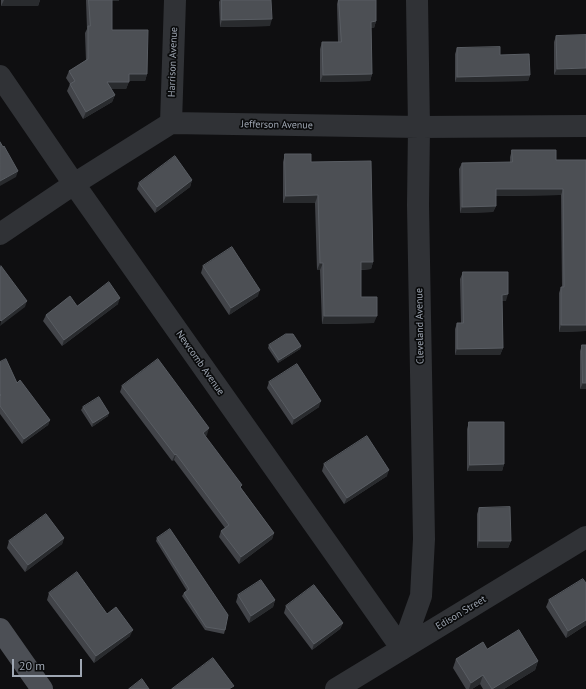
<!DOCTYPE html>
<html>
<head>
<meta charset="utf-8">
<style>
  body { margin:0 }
  #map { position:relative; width:586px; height:689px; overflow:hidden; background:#0f0f11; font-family:"PT Sans",sans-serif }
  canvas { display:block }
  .scale { position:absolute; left:12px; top:659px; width:70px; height:18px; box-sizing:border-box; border:2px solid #9fa7b3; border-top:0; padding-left:5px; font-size:12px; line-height:14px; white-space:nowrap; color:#9fa7b3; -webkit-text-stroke:3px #0a0b0c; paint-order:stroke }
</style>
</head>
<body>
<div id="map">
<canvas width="586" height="689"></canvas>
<div class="scale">20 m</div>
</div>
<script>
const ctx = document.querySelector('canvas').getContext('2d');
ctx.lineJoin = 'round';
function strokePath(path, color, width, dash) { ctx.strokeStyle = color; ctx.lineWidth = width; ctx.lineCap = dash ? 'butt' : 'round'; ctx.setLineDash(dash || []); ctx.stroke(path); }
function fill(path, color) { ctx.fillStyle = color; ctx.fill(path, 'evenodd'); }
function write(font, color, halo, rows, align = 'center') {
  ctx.font = font + ' "PT Sans",sans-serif'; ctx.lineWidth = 3.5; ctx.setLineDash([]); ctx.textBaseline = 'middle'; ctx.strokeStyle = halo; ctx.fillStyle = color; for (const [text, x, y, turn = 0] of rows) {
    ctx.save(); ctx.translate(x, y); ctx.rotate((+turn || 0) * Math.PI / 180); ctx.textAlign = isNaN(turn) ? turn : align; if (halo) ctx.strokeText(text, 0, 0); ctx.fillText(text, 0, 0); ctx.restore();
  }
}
strokePath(new Path2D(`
  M 0,76 L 74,184 L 402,649
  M 171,123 L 175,0
  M 0,234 L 74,184 L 171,123 L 419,127 L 586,126
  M 402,649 L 421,596 L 424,539 L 418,205 L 419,127 L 417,0
  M 336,689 L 586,537`), '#303236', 22);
strokePath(new Path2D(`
  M 0,629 L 42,689`), '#4c4f55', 22);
fill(new Path2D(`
  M 1,0 L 40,0 L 38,6 L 1,6 Z
  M 86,0 L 119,0 L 119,1 L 112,1 L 112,30 L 147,74 L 145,81 L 129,81 L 126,89 L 111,89 L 115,95 L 112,102 L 83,119 L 67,91 L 70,84 L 66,78 L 69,71 L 86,61 L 85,33 L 87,29 Z
  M 220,0 L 271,0 L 270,26 L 220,27 L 219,2 Z
  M 338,0 L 376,0 L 376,21 L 374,28 L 371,28 L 372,74 L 370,81 L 320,82 L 320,49 L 322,42 L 338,42 L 337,4 Z
  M 586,35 L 554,75 L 554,42 L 556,36 Z
  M 457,48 L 500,55 L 530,75 L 528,81 L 455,82 L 455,54 Z
  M 512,150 L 556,160 L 586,160 L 586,331 L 559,332 L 559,293 L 561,287 L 562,287 L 561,195 L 496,196 L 496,206 L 493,212 L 460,213 L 459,169 L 462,163 L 510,162 L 510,157 Z
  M 285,154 L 311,162 L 373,262 L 371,269 L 361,270 L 361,297 L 374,323 L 322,324 L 320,270 L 317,270 L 315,203 L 283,203 L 283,162 Z
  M 192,180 L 190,187 L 155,213 L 137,189 L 139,183 Z
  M 203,266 L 258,296 L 229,315 L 201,273 Z
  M 463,272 L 506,301 L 502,301 L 503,348 L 500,355 L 455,355 L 455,329 L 457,323 L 461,323 L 460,279 Z
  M 118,304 L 62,346 L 43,321 L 46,315 L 77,306 Z
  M 269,345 L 301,346 L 300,349 L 278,363 L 268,348 Z
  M 582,345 L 586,345 L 586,389 L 580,389 L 580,351 Z
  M 0,362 L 17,383 L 50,420 L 48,425 L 22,444 L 0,414 Z
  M 269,382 L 319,407 L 292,425 L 267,388 Z
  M 122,386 L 207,435 L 205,436 L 241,488 L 274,533 L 272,539 L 239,564 L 219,537 L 221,531 L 225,528 L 174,460 L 172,461 L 120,392 Z
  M 83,407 L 108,416 L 92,427 L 81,410 Z
  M 469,422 L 504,464 L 502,471 L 467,471 L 467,429 Z
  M 324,464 L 387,476 L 344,504 L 322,471 Z
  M 479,508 L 511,541 L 508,548 L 477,548 L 477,514 Z
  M 64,538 L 62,544 L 25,572 L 7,548 L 9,541 Z
  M 157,538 L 225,630 L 224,634 L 205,630 L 182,596 L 184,593 L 187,591 L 156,541 Z
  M 586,583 L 586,625 L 566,638 L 546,607 L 549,600 Z
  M 49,593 L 107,614 L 130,636 L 94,663 L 47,600 Z
  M 238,595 L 275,600 L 273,607 L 249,623 L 236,602 Z
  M 286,606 L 343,623 L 340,629 L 312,650 L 284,613 Z
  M 487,649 L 538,661 L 535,670 L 504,689 L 483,689 L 480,684 L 472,689 L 466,689 L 453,668 L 456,659 Z`), '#424449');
fill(new Path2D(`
  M 4,0 L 40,0 L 38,6 L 1,6 Z
  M 110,0 L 119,0 L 119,1 L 109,1 Z
  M 272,19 L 270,26 L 220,27 L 222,20 Z
  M 376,21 L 374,28 L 369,28 L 371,22 Z
  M 586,68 L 586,75 L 554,75 L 557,69 Z
  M 129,74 L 147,74 L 145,81 L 127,81 Z
  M 372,74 L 370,81 L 320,82 L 323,75 Z
  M 530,75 L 528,81 L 455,82 L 457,77 Z
  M 107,82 L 129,82 L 126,89 L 105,89 Z
  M 115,95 L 112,102 L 83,119 L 86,112 Z
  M 18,171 L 16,177 L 0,186 L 0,181 Z
  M 192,180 L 190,187 L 155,213 L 157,207 Z
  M 496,189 L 563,189 L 561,195 L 493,196 Z
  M 318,195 L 315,203 L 283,203 L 286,196 Z
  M 496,206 L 493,212 L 460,213 L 462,207 Z
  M 361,262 L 373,262 L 371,269 L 358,270 Z
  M 320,263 L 323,263 L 320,270 L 317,270 Z
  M 260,290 L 258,296 L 229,315 L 231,308 Z
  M 508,294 L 506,301 L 500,301 L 502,295 Z
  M 120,298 L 118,304 L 62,346 L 64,340 Z
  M 27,301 L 25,307 L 0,326 L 1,321 Z
  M 324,316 L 377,316 L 374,323 L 322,324 Z
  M 561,325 L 586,325 L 586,331 L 559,332 Z
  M 301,346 L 300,349 L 278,363 L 279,360 Z
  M 503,348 L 500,355 L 455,355 L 457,349 Z
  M 583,383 L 586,383 L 586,389 L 580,389 Z
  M 321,401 L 319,407 L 292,425 L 294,419 Z
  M 109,413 L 108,416 L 92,427 L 93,423 Z
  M 50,420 L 48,425 L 22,444 L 24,439 Z
  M 209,428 L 207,435 L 201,440 L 203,433 Z
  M 176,454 L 174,460 L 172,461 L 175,455 Z
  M 504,464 L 502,471 L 467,471 L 470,465 Z
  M 389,470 L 387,476 L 344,504 L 347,498 Z
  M 274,533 L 272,539 L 239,564 L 241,557 Z
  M 64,538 L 62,544 L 25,572 L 28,565 Z
  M 479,541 L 511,541 L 508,548 L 477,548 Z
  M 275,600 L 273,607 L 249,623 L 251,616 Z
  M 586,620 L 586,625 L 566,638 L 568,631 Z
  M 343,623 L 340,629 L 312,650 L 314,644 Z
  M 133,630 L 130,636 L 94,663 L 96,656 Z
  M 538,661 L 535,670 L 504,689 L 492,689 Z
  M 483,675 L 480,684 L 472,689 L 469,689 L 471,683 Z`), '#292b2e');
const building = new Path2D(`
  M 89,0 L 112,0 L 112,30 L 148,30 L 147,74 L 129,74 L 129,82 L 107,82 L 115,95 L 86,112 L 70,84 L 75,81 L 69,71 L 88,59 L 88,26 L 90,26 Z
  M 222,0 L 271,0 L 272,19 L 222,20 Z
  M 339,0 L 376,0 L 376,21 L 371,22 L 372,74 L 323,75 L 322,42 L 341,42 Z
  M 586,35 L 586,68 L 557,69 L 556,36 Z
  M 500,47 L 500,55 L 529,54 L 530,75 L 457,77 L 457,48 Z
  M 0,142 L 3,147 L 4,146 L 18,171 L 0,181 Z
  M 512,150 L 556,150 L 556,160 L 586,160 L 586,325 L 561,325 L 561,287 L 564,287 L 563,189 L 496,189 L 496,206 L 462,207 L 462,163 L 512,162 Z
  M 285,154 L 311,154 L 311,162 L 371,161 L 373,262 L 361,262 L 361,297 L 377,297 L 377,316 L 324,316 L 323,263 L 320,263 L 318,195 L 286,196 Z
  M 175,156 L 192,180 L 157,207 L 139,183 Z
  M 232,247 L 260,290 L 231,308 L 203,266 Z
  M 1,266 L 27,301 L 1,321 L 0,320 L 0,267 Z
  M 463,272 L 508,272 L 508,294 L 502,295 L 503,348 L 457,349 L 457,323 L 463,323 Z
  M 109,282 L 120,298 L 64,340 L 46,315 L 70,296 L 77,306 Z
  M 286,334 L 293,334 L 301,346 L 279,360 L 269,345 Z
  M 582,345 L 586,345 L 586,383 L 583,383 Z
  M 6,359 L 17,383 L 20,380 L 50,420 L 24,439 L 0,406 L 0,396 L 1,395 L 0,394 L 0,362 Z
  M 158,359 L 209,428 L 203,433 L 242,485 L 240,487 L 274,533 L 241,557 L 221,531 L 229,525 L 176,454 L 175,455 L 122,386 Z
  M 297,364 L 321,401 L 294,419 L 269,382 Z
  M 99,397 L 109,413 L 93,423 L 83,407 Z
  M 469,422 L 504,422 L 504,464 L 470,465 Z
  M 367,436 L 389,470 L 347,498 L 324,464 Z
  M 510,507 L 511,541 L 479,541 L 479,508 Z
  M 46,514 L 64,538 L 28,565 L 9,541 Z
  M 170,529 L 228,615 L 225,630 L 206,627 L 184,593 L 189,589 L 157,538 Z
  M 77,572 L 107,614 L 116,607 L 133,630 L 96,656 L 49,593 Z
  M 583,579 L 586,583 L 586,620 L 568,631 L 549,600 Z
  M 261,580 L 275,600 L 251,616 L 238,595 Z
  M 314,585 L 343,623 L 314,644 L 286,606 Z
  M 519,630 L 538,661 L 492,689 L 483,675 L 471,683 L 456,659 L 483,642 L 487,649 Z
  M 213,658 L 234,686 L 229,689 L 172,689 Z
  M 142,679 L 149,689 L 129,689 Z`);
fill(building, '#4c4f54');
strokePath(building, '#595d63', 1);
write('10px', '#9fa7b3', '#0a0b0c', [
  ["Harrison Avenue",173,62,-88],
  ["Jefferson Avenue",277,125,1],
  ["Cleveland Avenue",420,326,-91],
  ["Newcomb Avenue",200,363,55],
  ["Edison Street",461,613,-31]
]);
</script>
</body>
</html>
